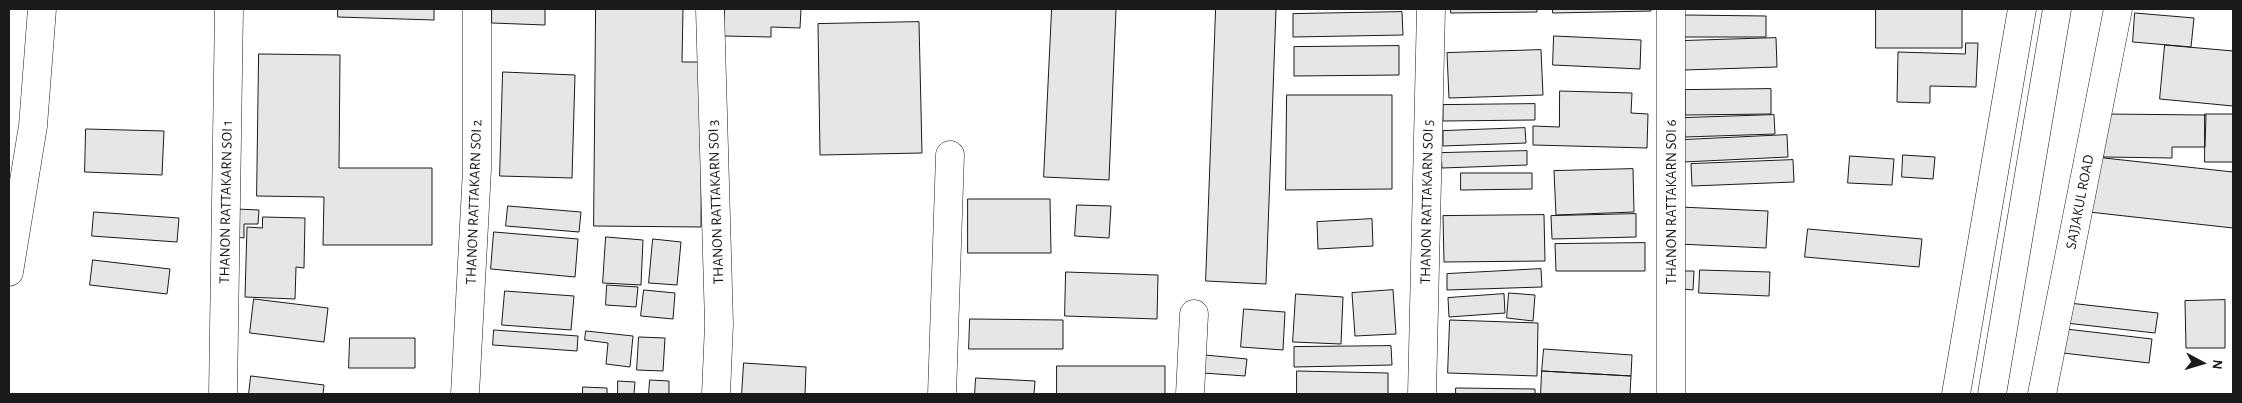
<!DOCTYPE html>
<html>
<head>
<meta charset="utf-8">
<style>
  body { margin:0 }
  #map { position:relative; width:2242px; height:403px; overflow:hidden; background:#fff; font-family:"Alegreya Sans",sans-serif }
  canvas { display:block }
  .frame { position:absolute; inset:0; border:10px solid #1a1a1a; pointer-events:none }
  .north { position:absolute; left:2177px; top:338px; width:50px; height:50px; -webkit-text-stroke:4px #fff; paint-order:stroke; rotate:96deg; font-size:14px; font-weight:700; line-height:20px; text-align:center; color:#1a1a1a }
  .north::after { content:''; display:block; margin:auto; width:18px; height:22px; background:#1a1a1a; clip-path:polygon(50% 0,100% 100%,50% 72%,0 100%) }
</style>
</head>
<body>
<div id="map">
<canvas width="2242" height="403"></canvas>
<div class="frame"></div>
<div class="north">N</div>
</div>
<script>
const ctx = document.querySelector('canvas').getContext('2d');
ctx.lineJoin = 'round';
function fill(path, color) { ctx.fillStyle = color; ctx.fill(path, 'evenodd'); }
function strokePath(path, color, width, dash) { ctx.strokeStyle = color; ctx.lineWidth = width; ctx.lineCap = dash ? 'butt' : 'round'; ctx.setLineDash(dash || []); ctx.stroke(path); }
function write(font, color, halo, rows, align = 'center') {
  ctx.font = font + ' "Alegreya Sans",sans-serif'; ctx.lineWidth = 4; ctx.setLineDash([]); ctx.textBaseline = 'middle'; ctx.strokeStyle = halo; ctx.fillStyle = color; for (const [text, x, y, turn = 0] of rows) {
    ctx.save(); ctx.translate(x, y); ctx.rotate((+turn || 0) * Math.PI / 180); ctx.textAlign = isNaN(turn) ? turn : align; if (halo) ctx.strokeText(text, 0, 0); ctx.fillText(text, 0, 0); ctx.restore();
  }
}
const building = new Path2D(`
  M 338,9 L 434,9 L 434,20 L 338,17 Z
  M 492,9 L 545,9 L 545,25 L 492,23 Z
  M 596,9 L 683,9 L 682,62 L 702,62 L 701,227 L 594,226 Z
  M 725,9 L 801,9 L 800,28 L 771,27 L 771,37 L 724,36 Z
  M 1052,9 L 1116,9 L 1109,180 L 1044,177 Z
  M 1216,9 L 1276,9 L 1266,284 L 1206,281 Z
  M 1451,9 L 1537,9 L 1537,12 L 1451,13 Z
  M 1553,9 L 1651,9 L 1651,11 L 1553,13 Z
  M 1876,9 L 1962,9 L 1962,48 L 1876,48 Z
  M 1402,12 L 1403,35 L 1293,37 L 1293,14 Z
  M 2135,13 L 2194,18 L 2191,47 L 2133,42 Z
  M 1684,15 L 1766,16 L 1766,37 L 1684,37 Z
  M 919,22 L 922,153 L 820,155 L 818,24 Z
  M 1554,36 L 1641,40 L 1640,69 L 1553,65 Z
  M 1776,38 L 1777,67 L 1684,70 L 1682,41 Z
  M 1966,43 L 1978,43 L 1976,87 L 1930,86 L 1930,103 L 1897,102 L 1898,52 L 1965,54 Z
  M 2165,45 L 2233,51 L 2233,106 L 2160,99 Z
  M 1399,46 L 1399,75 L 1294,76 L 1294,47 Z
  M 1541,50 L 1543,95 L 1449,98 L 1447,53 Z
  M 259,54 L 340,55 L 339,168 L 432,168 L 432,245 L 323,245 L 324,197 L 257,196 Z
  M 503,72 L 575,75 L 572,178 L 500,176 Z
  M 1771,89 L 1771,114 L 1685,115 L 1685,90 Z
  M 1560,91 L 1632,93 L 1631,113 L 1648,114 L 1647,148 L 1533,145 L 1533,126 L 1559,127 Z
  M 1287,95 L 1392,95 L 1392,189 L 1286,190 Z
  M 1535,104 L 1535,120 L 1443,121 L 1443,105 Z
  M 2104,114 L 2206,115 L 2205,147 L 2172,147 L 2172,158 L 2104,157 Z
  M 2205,114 L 2233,114 L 2233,162 L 2205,162 Z
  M 1774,115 L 1775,134 L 1685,137 L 1684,118 Z
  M 1525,128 L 1526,143 L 1443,146 L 1443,131 Z
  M 86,129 L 164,131 L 162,175 L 85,172 Z
  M 1787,135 L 1788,157 L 1683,162 L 1683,140 Z
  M 1527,151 L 1527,165 L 1442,168 L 1441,153 Z
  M 1903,155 L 1935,157 L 1933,179 L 1902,177 Z
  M 1850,156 L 1894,159 L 1892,185 L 1848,183 Z
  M 2095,157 L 2233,172 L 2233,228 L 2089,212 Z
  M 1793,160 L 1794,182 L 1692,186 L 1691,164 Z
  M 1633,169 L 1634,212 L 1556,215 L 1554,171 Z
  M 1461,173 L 1532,173 L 1532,189 L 1461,190 Z
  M 968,199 L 1050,199 L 1051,253 L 968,253 Z
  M 1077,205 L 1111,206 L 1109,238 L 1075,236 Z
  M 508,206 L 581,212 L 579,232 L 506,226 Z
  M 1680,207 L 1768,211 L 1766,248 L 1678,244 Z
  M 236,209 L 259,210 L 258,224 L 244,224 L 244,238 L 235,237 Z
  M 94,212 L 179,218 L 177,242 L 92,236 Z
  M 1636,214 L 1636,237 L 1552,239 L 1551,216 Z
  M 1544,215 L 1545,261 L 1444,262 L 1443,216 Z
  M 263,217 L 305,218 L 304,268 L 296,267 L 295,299 L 245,297 L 247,227 L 262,228 Z
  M 1372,219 L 1373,246 L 1318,249 L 1317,222 Z
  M 1808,229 L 1922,239 L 1919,267 L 1805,257 Z
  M 494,232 L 578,239 L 575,277 L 491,269 Z
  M 606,237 L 643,240 L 641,285 L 603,283 Z
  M 653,239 L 681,242 L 677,285 L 649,283 Z
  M 1645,243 L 1645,271 L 1556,271 L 1555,244 Z
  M 93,260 L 170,269 L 167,294 L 90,285 Z
  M 1541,269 L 1542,287 L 1447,290 L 1447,274 Z
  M 1700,270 L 1770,272 L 1769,296 L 1699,293 Z
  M 1684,271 L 1694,271 L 1693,290 L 1683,289 Z
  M 1066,272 L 1158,275 L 1157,319 L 1065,316 Z
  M 607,285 L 638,287 L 636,307 L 606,305 Z
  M 644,290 L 675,293 L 673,319 L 641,316 Z
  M 1393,290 L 1396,334 L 1355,336 L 1352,293 Z
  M 505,291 L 574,296 L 571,330 L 502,325 Z
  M 1509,293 L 1535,295 L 1533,321 L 1507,318 Z
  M 1296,294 L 1343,297 L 1341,344 L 1293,342 Z
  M 1504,294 L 1505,313 L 1449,317 L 1448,298 Z
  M 254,299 L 328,308 L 324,342 L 250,333 Z
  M 2225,300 L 2225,348 L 2186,348 L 2185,301 Z
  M 2069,303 L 2158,313 L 2155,333 L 2066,323 Z
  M 1244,309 L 1285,312 L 1283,350 L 1241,347 Z
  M 970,319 L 1063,320 L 1063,349 L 969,349 Z
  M 1450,320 L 1538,323 L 1537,376 L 1448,373 Z
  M 2066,329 L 2152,339 L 2149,363 L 2063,353 Z
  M 494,330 L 578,336 L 577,351 L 493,345 Z
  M 586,331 L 633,336 L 630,367 L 606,364 L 608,343 L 585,340 Z
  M 639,337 L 665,338 L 663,371 L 637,370 Z
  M 350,338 L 415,338 L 415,368 L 349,368 Z
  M 1391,346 L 1392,365 L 1294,367 L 1294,347 Z
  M 1544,349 L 1632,355 L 1631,376 L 1542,371 Z
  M 1205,355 L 1247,359 L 1245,376 L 1203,373 Z
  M 744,363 L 806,367 L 805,394 L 742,394 Z
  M 1057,366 L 1165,366 L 1165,394 L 1057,394 Z
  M 1297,371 L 1388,373 L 1388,394 L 1297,394 Z
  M 1542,371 L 1631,376 L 1630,394 L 1541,394 Z
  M 251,376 L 324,385 L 323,394 L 249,394 Z
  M 976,378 L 1035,381 L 1034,394 L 975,394 Z
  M 650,380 L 669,381 L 669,394 L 649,394 Z
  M 618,381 L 635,382 L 634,394 L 618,394 Z
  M 583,387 L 607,388 L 607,394 L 583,394 Z
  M 1456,388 L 1535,389 L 1535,394 L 1456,394 Z`);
fill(building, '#e6e6e6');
strokePath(building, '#1a1a1a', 1);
const minor = new Path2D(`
  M 710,9 L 719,324 L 716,394
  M 1671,9 L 1671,394
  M 9,272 L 33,126 L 42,9
  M 223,394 L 229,9
  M 465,394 L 477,169 L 477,9
  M 942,394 L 950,155
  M 1190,394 L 1194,314
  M 1422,394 L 1431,9
  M 1956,394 L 2022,9
  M 1992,394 L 2057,9
  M 2042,394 L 2118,9`);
strokePath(minor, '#1a1a1a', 29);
strokePath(minor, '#fff', 28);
write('15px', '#1a1a1a', '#fff', [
  ["THANON RATTAKARN SOI 1",226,202,-89],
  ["THANON RATTAKARN SOI 2",474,202,-88],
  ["THANON RATTAKARN SOI 3",716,202,-92],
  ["THANON RATTAKARN SOI 5",1427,202,-89],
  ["THANON RATTAKARN SOI 6",1671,202,-90],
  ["SAJJAKUL ROAD",2080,202,-79]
]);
</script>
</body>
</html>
